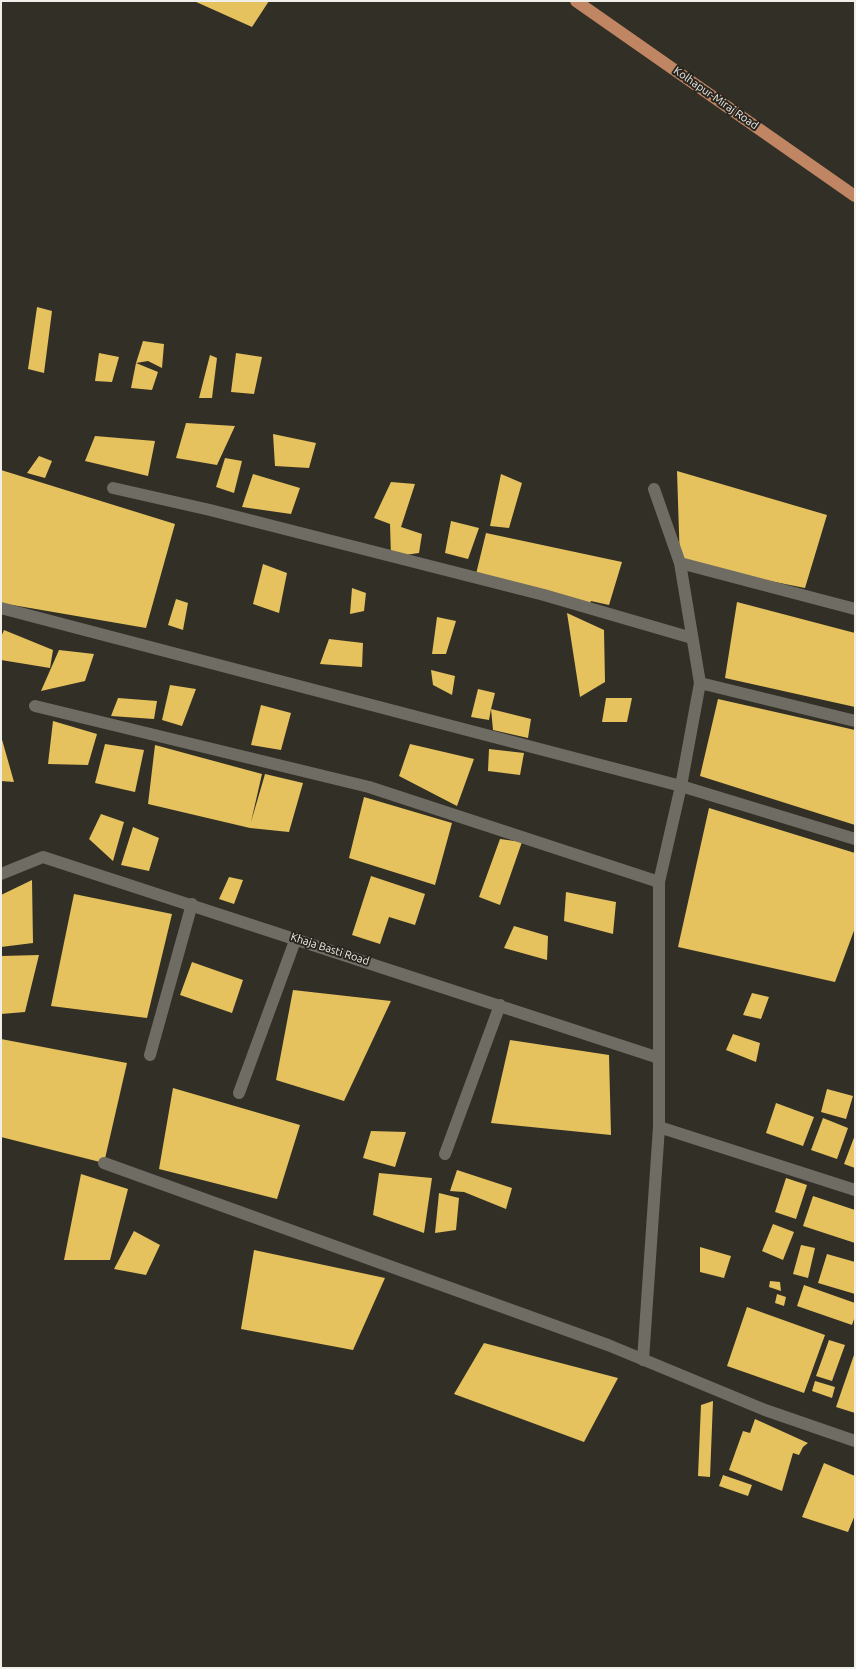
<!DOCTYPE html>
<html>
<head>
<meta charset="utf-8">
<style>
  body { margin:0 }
  #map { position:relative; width:856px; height:1669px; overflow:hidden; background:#322f27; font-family:Ubuntu,sans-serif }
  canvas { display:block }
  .frame { position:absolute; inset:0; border:2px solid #f0eee9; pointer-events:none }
</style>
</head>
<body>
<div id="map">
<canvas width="856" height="1669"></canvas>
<div class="frame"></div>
</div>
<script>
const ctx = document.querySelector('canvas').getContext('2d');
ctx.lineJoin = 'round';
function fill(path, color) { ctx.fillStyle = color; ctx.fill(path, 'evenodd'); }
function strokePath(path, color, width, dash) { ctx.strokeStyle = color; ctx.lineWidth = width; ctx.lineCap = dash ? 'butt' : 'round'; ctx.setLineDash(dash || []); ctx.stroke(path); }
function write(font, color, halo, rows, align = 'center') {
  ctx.font = font + ' Ubuntu,sans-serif'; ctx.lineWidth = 4; ctx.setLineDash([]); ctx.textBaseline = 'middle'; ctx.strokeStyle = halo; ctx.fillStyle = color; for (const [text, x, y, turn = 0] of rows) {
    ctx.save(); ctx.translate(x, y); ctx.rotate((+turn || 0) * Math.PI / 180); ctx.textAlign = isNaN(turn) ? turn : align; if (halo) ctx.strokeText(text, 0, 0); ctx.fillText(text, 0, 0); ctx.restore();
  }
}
fill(new Path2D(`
  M 194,1 L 269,1 L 252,27 Z
  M 37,307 L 52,311 L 44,373 L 28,369 Z
  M 143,341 L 164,344 L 162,368 L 148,361 L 136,363 Z
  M 99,353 L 119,357 L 112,382 L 95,381 Z
  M 236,353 L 262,357 L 254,394 L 231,392 Z
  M 210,355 L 217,358 L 212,398 L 199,398 Z
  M 136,363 L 158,372 L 152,390 L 131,388 Z
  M 186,423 L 235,426 L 217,465 L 176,458 Z
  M 273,434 L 316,443 L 309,468 L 275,466 Z
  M 95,436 L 155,441 L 148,476 L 85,461 Z
  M 39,456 L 52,461 L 45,478 L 27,473 Z
  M 225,458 L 242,461 L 234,493 L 216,487 Z
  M 1,470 L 175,524 L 146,628 L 1,603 Z
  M 677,471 L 827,515 L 805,588 L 680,563 Z
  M 253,474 L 300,488 L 291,514 L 242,507 Z
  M 501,474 L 522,483 L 509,528 L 490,526 Z
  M 391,482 L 415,484 L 401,527 L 422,534 L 419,553 L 391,557 L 390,524 L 374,518 Z
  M 451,521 L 479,528 L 468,559 L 445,553 Z
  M 486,533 L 622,562 L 609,605 L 591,601 L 590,603 L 476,574 Z
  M 263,564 L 287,573 L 279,613 L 253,604 Z
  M 352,588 L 366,593 L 364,611 L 350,614 Z
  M 176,599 L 188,603 L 183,630 L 168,625 Z
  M 737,602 L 855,633 L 855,707 L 725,678 Z
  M 567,613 L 604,630 L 605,682 L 580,697 Z
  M 437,617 L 456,621 L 446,654 L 432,654 Z
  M 4,630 L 53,650 L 50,668 L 1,660 L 1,637 Z
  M 329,639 L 363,643 L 362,667 L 320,664 Z
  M 59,650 L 94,654 L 85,681 L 41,691 Z
  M 431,670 L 455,676 L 452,695 L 433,685 Z
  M 170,685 L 196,689 L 182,726 L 162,720 Z
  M 478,689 L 495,693 L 491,709 L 531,719 L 528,738 L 493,730 L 491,709 L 489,720 L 471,717 Z
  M 118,698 L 157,701 L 154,719 L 111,716 Z
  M 606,698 L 632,698 L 627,722 L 602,722 Z
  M 718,699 L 855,730 L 855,825 L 700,776 Z
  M 261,705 L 291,713 L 281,750 L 251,745 Z
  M 53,721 L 97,734 L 88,765 L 48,764 Z
  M 1,736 L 14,782 L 1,781 Z
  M 105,744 L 144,750 L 135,792 L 95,783 Z
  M 410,744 L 474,759 L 457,806 L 399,776 Z
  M 155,745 L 262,774 L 251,822 L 265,774 L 303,783 L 289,832 L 250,828 L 148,804 Z
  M 489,749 L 524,753 L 520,775 L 488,771 Z
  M 364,797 L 452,823 L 435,885 L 349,858 Z
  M 709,808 L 855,853 L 855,928 L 835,982 L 678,947 Z
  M 101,814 L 124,822 L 113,861 L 89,839 Z
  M 133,827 L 159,838 L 149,871 L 121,865 Z
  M 500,839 L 522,842 L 500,905 L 479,897 Z
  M 371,876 L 425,894 L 415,925 L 389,917 L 380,944 L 352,935 Z
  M 229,877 L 243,880 L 234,904 L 219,899 Z
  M 32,880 L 33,943 L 1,947 L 1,895 Z
  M 566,892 L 616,902 L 613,934 L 564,921 Z
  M 74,894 L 172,914 L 147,1018 L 51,1006 Z
  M 514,926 L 548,936 L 547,960 L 504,948 Z
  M 39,955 L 25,1012 L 1,1014 L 1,956 Z
  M 192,962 L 243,980 L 232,1013 L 180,995 Z
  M 293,990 L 391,1001 L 344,1101 L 276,1080 Z
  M 752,993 L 769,997 L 761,1019 L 743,1015 Z
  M 733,1034 L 760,1043 L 756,1062 L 726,1050 Z
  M 1,1039 L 127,1063 L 104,1163 L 1,1137 Z
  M 510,1040 L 609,1055 L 611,1135 L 491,1123 Z
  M 173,1088 L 300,1125 L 277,1199 L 159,1169 Z
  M 827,1089 L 853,1096 L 846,1119 L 821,1112 Z
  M 776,1103 L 814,1117 L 803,1146 L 766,1133 Z
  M 823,1118 L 848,1128 L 837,1159 L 811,1150 Z
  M 371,1131 L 406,1132 L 395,1167 L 363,1158 Z
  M 855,1135 L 855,1168 L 844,1164 Z
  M 457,1170 L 512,1188 L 506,1209 L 464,1192 L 450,1191 Z
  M 379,1173 L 432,1178 L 424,1233 L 373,1215 Z
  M 81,1174 L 128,1189 L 110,1260 L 64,1260 Z
  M 786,1178 L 807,1185 L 796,1219 L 775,1212 Z
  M 439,1193 L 459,1198 L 456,1230 L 435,1233 Z
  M 813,1196 L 855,1210 L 855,1243 L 803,1226 Z
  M 773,1224 L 794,1232 L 783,1260 L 762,1251 Z
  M 134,1231 L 160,1245 L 146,1275 L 114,1269 Z
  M 801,1245 L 815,1248 L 808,1278 L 793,1274 Z
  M 700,1247 L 731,1256 L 724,1278 L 700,1272 Z
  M 254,1250 L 385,1278 L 353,1350 L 241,1329 Z
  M 827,1254 L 855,1262 L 855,1294 L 818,1283 Z
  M 770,1281 L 780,1282 L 781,1291 L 769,1287 Z
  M 804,1285 L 855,1303 L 855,1316 L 852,1325 L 797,1306 Z
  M 777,1294 L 786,1297 L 784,1306 L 775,1303 Z
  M 747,1307 L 825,1335 L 804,1393 L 727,1366 Z
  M 829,1340 L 845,1345 L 832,1381 L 816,1376 Z
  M 484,1343 L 618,1378 L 584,1442 L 454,1394 Z
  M 855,1352 L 855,1413 L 836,1407 Z
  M 815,1381 L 835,1387 L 832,1398 L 812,1391 Z
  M 713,1401 L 710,1477 L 698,1476 L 701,1405 Z
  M 755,1419 L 808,1443 L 803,1447 L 799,1455 L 793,1453 L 782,1491 L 729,1470 L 743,1431 L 750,1433 Z
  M 824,1463 L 855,1476 L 855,1515 L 848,1532 L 802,1517 Z
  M 723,1475 L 752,1485 L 748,1496 L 719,1486 Z`), '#e5c25d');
strokePath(new Path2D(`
  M 113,488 L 210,510 L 544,595 L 692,638
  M 680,563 L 855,609
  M 1,608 L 681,786 L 855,839
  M 700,683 L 855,721
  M 35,706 L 369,787 L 659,882
  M 1,874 L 43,857 L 659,1058
  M 150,1055 L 192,904
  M 239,1093 L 296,938
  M 659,1127 L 855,1190
  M 445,1154 L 500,1005
  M 104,1163 L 608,1345 L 765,1410 L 855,1441
  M 643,1360 L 659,1127 L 659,882 L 681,786 L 700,683 L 680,563 L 654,489`), '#6f6c64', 12);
strokePath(new Path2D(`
  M 576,1 L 855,196`), '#c08562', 12);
write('11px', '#f0eee9', '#28251e', [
  ["Kolhapur-Miraj Road",716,98,35],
  ["Khaja Basti Road",330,949,18]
]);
</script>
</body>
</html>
